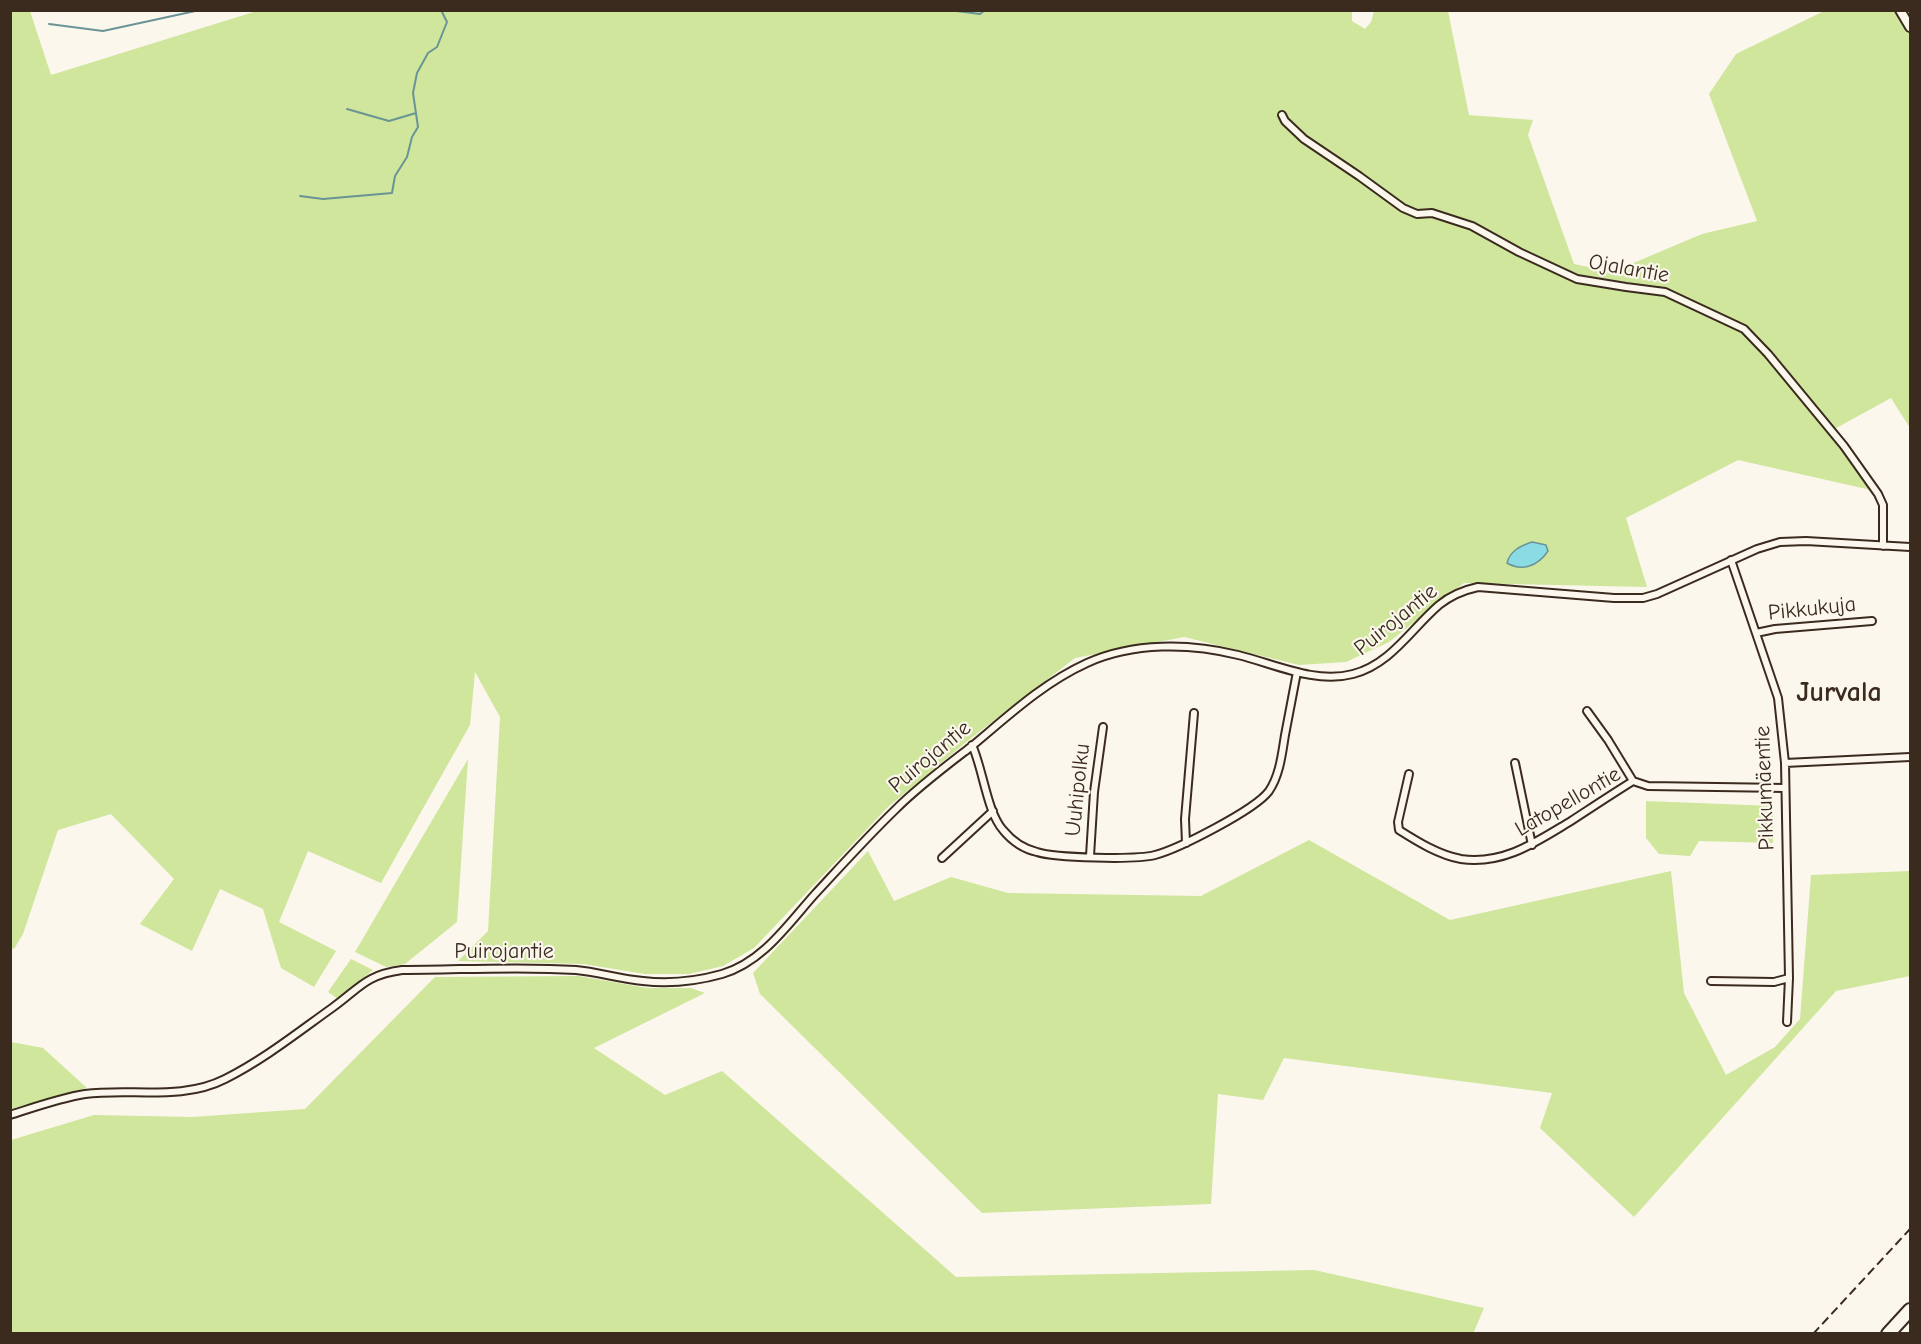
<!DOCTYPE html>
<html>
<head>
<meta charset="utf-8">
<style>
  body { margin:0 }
  #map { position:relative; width:1921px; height:1344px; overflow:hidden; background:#fbf7ec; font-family:"Comic Neue",sans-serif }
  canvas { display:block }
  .frame { position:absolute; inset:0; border:12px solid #3b2a1e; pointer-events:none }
</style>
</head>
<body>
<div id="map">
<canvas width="1921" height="1344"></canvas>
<div class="frame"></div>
</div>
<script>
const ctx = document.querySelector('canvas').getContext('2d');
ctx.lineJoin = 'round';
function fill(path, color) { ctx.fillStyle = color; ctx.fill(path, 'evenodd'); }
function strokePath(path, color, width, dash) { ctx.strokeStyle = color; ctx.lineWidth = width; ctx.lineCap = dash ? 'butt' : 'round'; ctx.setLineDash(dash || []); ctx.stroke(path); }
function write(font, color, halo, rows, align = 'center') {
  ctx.font = font + ' "Comic Neue",sans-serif'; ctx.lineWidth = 4.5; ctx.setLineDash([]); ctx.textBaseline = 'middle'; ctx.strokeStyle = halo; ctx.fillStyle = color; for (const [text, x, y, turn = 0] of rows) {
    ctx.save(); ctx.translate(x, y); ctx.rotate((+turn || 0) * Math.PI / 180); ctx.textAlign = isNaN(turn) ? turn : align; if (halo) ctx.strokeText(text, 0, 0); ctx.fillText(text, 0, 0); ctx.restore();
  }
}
fill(new Path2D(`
  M 260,10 L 1352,10 L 1352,21 L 1365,29 L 1371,22 L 1374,11 L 1448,11 L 1469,115 L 1533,120 L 1528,135 L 1574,264 L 1612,272 L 1702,234 L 1757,221 L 1709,94 L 1736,54 L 1824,11 L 1910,11 L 1910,428 L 1891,398 L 1829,432 L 1871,490 L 1738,460 L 1626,518 L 1647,587 L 1464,583 L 1389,642 L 1346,662 L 1299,665 L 1184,637 L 1075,658 L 970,739 L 888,807 L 754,948 L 723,966 L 689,974 L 645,974 L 583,964 L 458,961 L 488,931 L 500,717 L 475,672 L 470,725 L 381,883 L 308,851 L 279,922 L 336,951 L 314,987 L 281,968 L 263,909 L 220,889 L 192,951 L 140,924 L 174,879 L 111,814 L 58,830 L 23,934 L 14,949 L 11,948 L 11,11 L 30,11 L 51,75 Z
  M 468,759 L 457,922 L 405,964 L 386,967 L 355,952 Z
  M 1646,801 L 1773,806 L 1773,843 L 1699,841 L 1690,856 L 1659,854 L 1646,838 Z
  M 1309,840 L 1450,920 L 1671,871 L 1684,993 L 1726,1075 L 1775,1047 L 1800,1019 L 1811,875 L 1910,871 L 1910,976 L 1836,991 L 1634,1217 L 1540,1128 L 1552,1093 L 1284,1058 L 1263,1100 L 1218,1094 L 1211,1204 L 982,1213 L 760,994 L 753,973 L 868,851 L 894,901 L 951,877 L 1008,893 L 1201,896 Z
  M 351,959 L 373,970 L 338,999 L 328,992 Z
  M 579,976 L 647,988 L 691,988 L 705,993 L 594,1048 L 665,1095 L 722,1071 L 956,1277 L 1314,1270 L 1484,1308 L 1473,1334 L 11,1333 L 11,1140 L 94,1115 L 193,1117 L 305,1109 L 435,977 Z
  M 11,1042 L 43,1048 L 87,1088 L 11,1109 Z`), '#cfe69c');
const water = new Path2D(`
  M 1532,542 L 1546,545 L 1548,551 C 1538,566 1522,572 1507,563 C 1510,551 1520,546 1532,542 Z`);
fill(water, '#8adbe4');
strokePath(water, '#6a9495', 1.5);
strokePath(new Path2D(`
  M 949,10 L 980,14 L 985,10
  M 49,24 L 103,31 L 200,10
  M 347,109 L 389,121 L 416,113
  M 300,196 L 323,199 L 392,193 L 395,176 L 407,157 L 412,137 L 418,127 L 413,93 L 417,73 L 428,53 L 437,47 L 447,22 L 441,10`), '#6a9495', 2);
const minor = new Path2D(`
  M 1282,115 L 1285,121 L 1304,139 L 1359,176 L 1403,208 L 1417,214 L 1432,213 L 1472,226 L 1519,252 L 1577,279 L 1626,287 L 1665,292 L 1744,329 L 1768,354 L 1844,446 L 1878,494 L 1883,505 L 1883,546
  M 1731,560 L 1778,698 L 1785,763 L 1789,978 L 1787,1022
  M 1756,633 L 1775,629 L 1872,621
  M 1587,711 L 1608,740 L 1633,781
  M 972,745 C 983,769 987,812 1003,830 C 1012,841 1024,849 1037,852 C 1055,858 1136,860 1155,855 C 1178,849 1255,810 1269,791 C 1280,775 1282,753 1285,735 C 1289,714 1293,693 1297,672
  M 1515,763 L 1532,845
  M 1785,763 L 1910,757
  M 1409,774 L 1398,822 L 1399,830 C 1418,842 1439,855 1461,859 C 1504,865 1536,842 1571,821 C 1591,808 1612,794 1633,781 L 1648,786 L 1785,788
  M 1186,843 L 1185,819 L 1194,713
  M 1090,856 L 1094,792 L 1103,727
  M 942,858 L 993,811
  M 1711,981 L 1774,982 L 1789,978
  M 10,1115 C 35,1107 60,1098 85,1094 C 131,1088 182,1101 225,1079 C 263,1060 297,1033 332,1008 C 360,988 365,975 402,970 C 460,970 518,966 576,970 C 598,972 620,979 643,981 C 669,984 697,981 722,974 C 763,962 788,924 815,894 C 841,866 868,836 896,809 C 919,786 946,766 972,746 C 1008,716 1043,683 1087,663 C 1133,642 1190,643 1238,655 C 1275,664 1315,684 1353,674 C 1391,664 1411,629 1439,605 C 1450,596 1464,590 1478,587 L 1614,598 L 1643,598 L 1657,594 L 1757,549 L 1780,542 L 1806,541 L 1910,547`);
const tertiary = new Path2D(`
  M 1900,10 L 1910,27`);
const motorway = new Path2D(`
  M 1888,1334 L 1910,1310`);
strokePath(minor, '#3b2a1e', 10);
strokePath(tertiary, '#3b2a1e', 12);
strokePath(motorway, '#3b2a1e', 16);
strokePath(minor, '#fbf7ec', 6);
strokePath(tertiary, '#fbf7ec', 8);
strokePath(motorway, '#fbf7ec', 12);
strokePath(new Path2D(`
  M 1813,1334 L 1910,1229`), '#3b2a1e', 2, [9, 4.5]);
write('22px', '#3b2a1e', '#fbf7ec', [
  ["Ojalantie",1629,269,10],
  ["Pikkukuja",1812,609,-6],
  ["Puirojantie",1396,620,-39],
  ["Puirojantie",930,757,-40],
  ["Pikkumäentie",1765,788,-92],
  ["Uuhipolku",1078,790,-84],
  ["Latopellontie",1568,802,-30],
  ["Puirojantie",504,952]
]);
write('bold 28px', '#3b2a1e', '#fbf7ec', [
  ["Jurvala",1839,693]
]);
</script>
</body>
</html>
